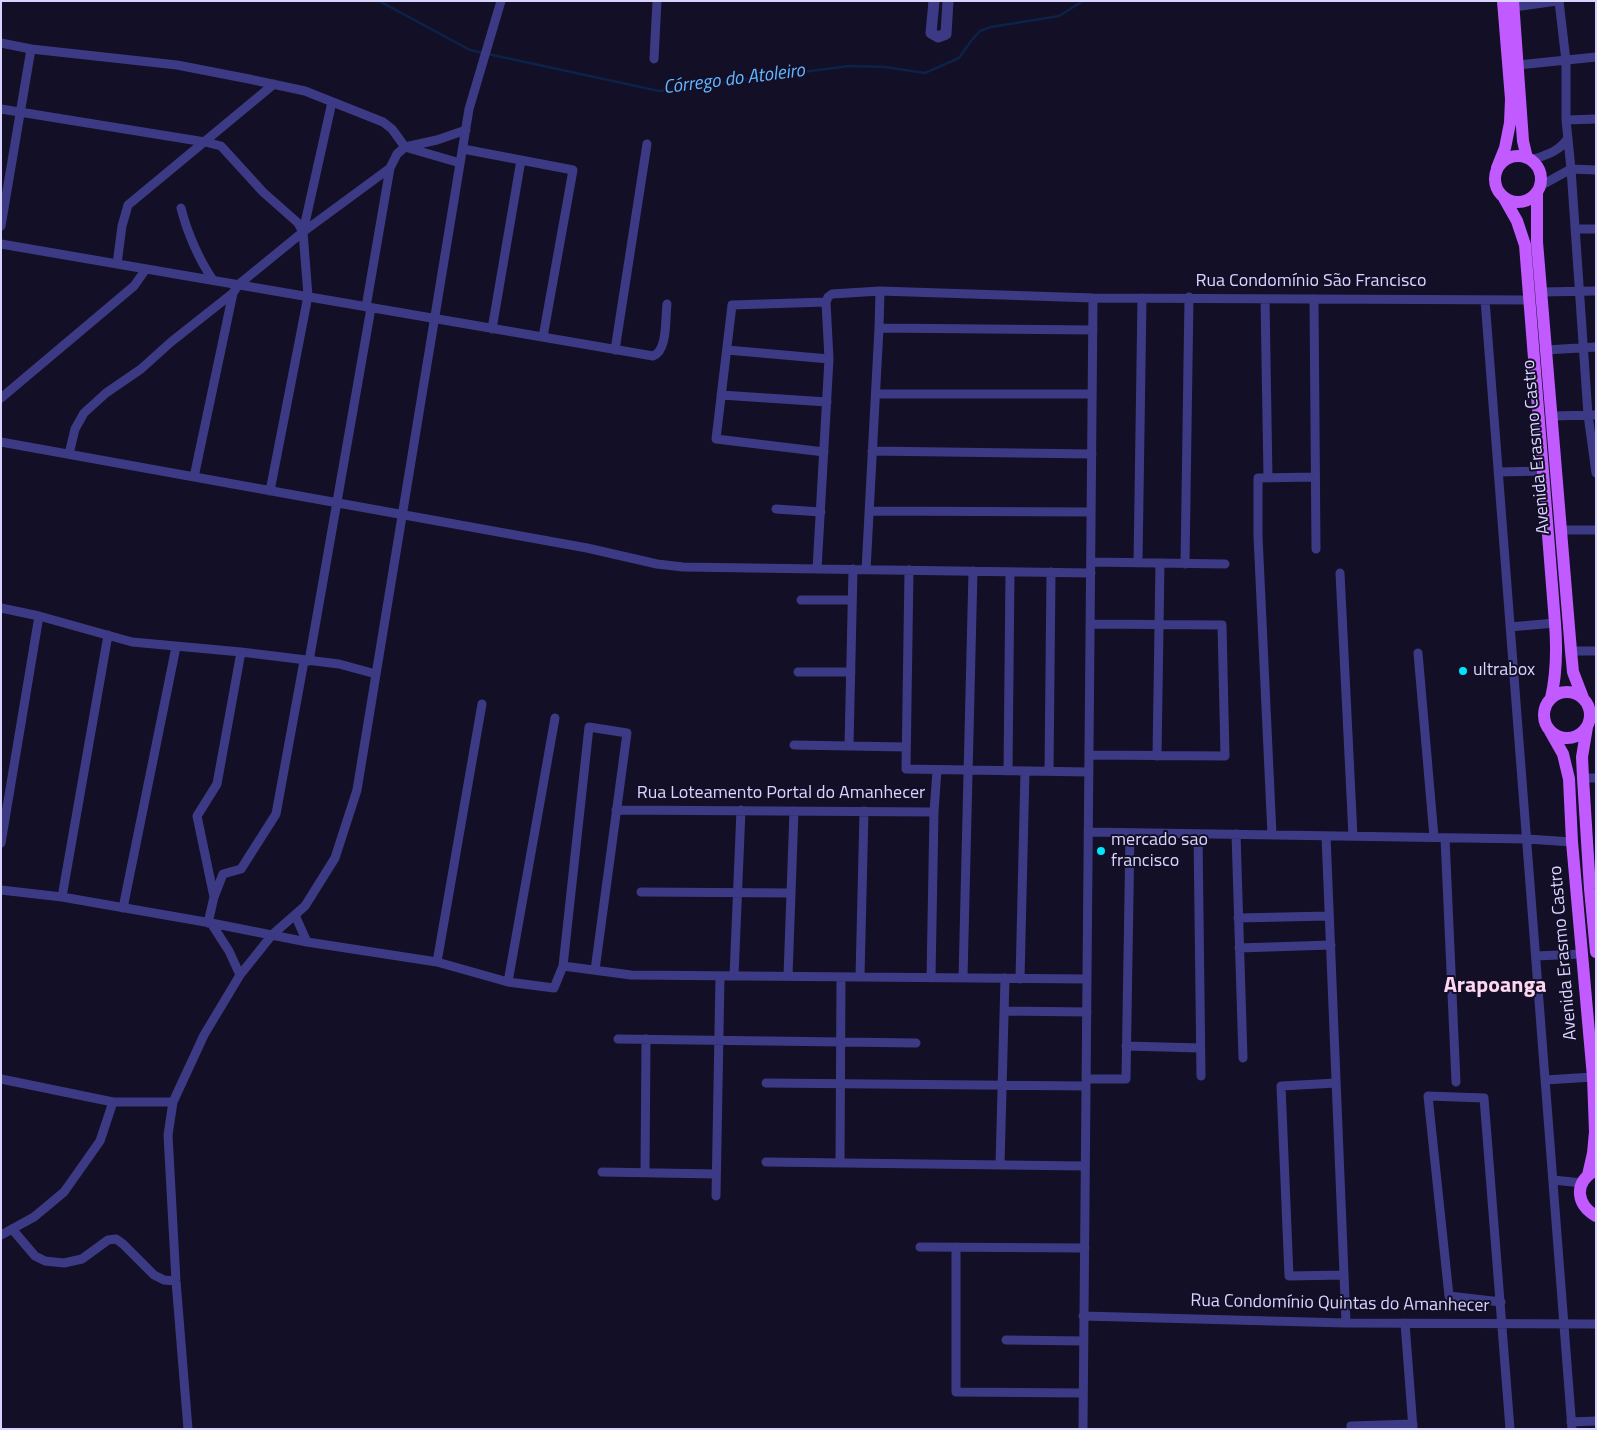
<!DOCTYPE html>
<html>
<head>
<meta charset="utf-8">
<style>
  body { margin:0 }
  #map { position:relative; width:1597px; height:1430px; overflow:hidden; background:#130f26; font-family:"Titillium Web",sans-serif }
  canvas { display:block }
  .frame { position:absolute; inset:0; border:2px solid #d9d4ff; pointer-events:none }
</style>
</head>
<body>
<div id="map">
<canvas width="1597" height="1430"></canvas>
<div class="frame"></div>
</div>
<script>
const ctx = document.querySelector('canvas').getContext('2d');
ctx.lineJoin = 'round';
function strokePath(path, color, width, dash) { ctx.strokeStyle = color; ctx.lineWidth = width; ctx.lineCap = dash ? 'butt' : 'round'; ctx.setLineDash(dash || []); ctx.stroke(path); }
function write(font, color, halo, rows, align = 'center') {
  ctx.font = font + ' "Titillium Web",sans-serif'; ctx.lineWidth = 4; ctx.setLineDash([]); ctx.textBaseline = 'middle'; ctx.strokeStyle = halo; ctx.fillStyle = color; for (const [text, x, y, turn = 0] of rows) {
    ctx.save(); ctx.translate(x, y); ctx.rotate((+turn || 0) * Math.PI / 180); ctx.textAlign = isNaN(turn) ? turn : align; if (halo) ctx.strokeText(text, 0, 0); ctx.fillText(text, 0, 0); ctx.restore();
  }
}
strokePath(new Path2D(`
  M 379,1 L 470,50 L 483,53
  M 488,54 L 659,91 L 849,66 L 885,67 L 925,73 L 959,58 L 971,41 L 980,31 L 991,27 L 1059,16 L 1083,1`), '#0c2248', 2.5);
strokePath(new Path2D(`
  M 1559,1 L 1566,61 L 1566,120 L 1571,169 L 1588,415 L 1596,473
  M 1514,7 L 1557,1
  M 1,43 L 31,49 L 1,226
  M 31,49 L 177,65 L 249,79 L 305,91 L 383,122 L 392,129 L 405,147 L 460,163
  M 654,59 L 657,1
  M 1518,65 L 1596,57
  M 1,109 L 205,142 L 221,146 L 263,192 L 298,223 L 303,232 L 308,296 L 270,491
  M 1566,120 L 1596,119
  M 463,149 L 573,170 L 543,337
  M 1531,160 C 1546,155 1559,152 1568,138
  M 1540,186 L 1571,169 L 1596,170
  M 181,208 C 187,232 199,260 213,280
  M 1576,229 L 1596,229
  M 303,232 L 332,102
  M 1,244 L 653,356 C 668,351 665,318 667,304
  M 117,264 L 122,226 L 128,205 L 274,84
  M 1541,292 L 1596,291
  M 1265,299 L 1268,478
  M 1314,299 L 1316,549
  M 1485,300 L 1572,1429
  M 366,307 L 390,168
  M 879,328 L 1093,330
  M 492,329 L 521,160
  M 615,350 L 647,144
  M 727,350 L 829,359
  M 1546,350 L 1596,347
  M 876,394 L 1092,394
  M 721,395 L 827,402
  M 1,398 L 134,286 L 146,269
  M 1552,416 L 1596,415
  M 1,442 L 587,548 L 657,564 L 683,567 L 1091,573
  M 872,451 L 1092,454
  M 824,452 L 716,439 L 732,305 L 826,302
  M 69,454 L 75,429 L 84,413 L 106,393 L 141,369 L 171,342 L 233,293
  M 1498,472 L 1544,471
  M 194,477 L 233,293 L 238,285 L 303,232 L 390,168 L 397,154 L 405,147 L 437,140 L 466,130
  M 776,509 L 821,512
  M 869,511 L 1091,512
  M 1561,530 L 1596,530
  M 1091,562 L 1225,564
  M 1138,563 L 1142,298
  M 1185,564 L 1189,297
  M 817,569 L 829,359 L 826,302 L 828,297 L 832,294 L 880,291 L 1093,298 L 1529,300
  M 866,570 L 879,328 L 880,291
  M 909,570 L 906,769 L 1089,772
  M 1340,573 L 1353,836
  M 801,600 L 852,600
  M 1,608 L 39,616 L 132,642 L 241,652 L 339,664 L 376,674
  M 1510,627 L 1555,623
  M 1571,651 L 1596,651
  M 1418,653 L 1434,837
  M 309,661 L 371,308
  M 798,672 L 851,672
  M 1591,715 L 1596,716
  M 794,745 L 906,747
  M 849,746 L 853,569
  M 1089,755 L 1225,756 L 1222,625 L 1090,624
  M 1157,756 L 1160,563
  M 1008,771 L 1010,572
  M 1049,771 L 1051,572
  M 1583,778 L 1596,778
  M 616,810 L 934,812
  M 1088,832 L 1527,839 L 1572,842
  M 1198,834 L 1201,1076
  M 1236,834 L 1243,1058
  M 1272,835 L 1258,536 L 1258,478 L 1315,477
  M 1326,836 L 1346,1323
  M 1445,838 L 1456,1082
  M 1,843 L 39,616
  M 1,890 L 62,897 L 211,923 L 307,942 L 437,962 L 508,982 L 554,988 L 563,966 L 589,727 L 627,733 L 595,970
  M 641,892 L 791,893
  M 62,897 L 108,635
  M 214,897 L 197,816 L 217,784 L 241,652
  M 123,908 L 176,647
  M 295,915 L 307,942
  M 1238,918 L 1329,916
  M 208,923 L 214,897 L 223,874 L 241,869 L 276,814 L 304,661
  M 211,923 L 229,951 L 240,975
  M 1239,948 L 1331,945
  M 1536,956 L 1582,954
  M 437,962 L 482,704
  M 563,966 L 631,975 L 1087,979
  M 734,976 L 741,810
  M 788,976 L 794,811
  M 860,977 L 864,811
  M 931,978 L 934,812 L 937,770
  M 963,978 L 973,571
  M 1020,979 L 1025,771
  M 508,982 L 555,718
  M 1004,1011 L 1087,1012
  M 618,1039 L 916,1043
  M 1126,1046 L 1200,1048
  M 1,1079 L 113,1102 L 173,1102
  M 1086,1079 L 1126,1079 L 1130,833
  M 1545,1080 L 1593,1077
  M 766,1083 L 1086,1086
  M 1336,1083 L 1281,1086 L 1289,1276 L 1344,1275
  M 766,1162 L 1085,1166
  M 840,1163 L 841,977
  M 1000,1165 L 1005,978
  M 602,1172 L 716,1174
  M 645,1172 L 646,1039
  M 1553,1180 L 1582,1183
  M 716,1196 L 720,976
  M 12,1229 L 35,1256 L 45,1261 L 64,1263 L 82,1259 L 108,1240 L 116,1239 L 123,1244 L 154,1275 L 164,1280 L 176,1281
  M 1,1235 L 34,1217 L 64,1192 L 100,1141 L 113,1102
  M 920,1247 L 1085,1248
  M 956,1247 L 956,1392 L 1083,1393
  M 1501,1302 L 1449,1296 L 1428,1096 L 1484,1098 L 1510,1429
  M 1083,1316 L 1346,1323 L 1596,1324
  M 1405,1323 L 1413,1429
  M 1006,1340 L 1084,1341
  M 1571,1422 L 1596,1421
  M 188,1429 L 176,1281 L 168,1135 L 173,1102 L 204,1035 L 240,975 L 272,935 L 305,906 L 335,858 L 357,790 L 469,109 L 501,1
  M 1083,1429 L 1093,298
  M 1351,1429 L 1351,1426 L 1413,1424`), '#3d3a85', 9);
strokePath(new Path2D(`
  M 934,1 L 931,33 L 938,37 L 946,34 L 948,1`), '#3d3a85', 11);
strokePath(new Path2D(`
  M 1513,1 L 1523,141 L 1527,158
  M1495 179a23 23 0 1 1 46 0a23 23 0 1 1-46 0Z
  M 1497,168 L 1505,148 L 1510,123 L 1511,99 L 1503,1
  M 1537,192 L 1537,242 L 1571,651 L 1573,672 L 1583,698
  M 1504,198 L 1517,221 L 1525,245 L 1555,623 C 1557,649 1557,672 1551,698
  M1544 715a23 23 0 1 1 46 0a23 23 0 1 1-46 0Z
  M 1587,727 L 1582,757 L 1583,778 L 1590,889 L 1596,952
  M 1550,731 L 1563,754 L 1569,779 L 1572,842 L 1593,1077 L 1595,1132 L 1593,1153 L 1588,1175
  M 1594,1171 C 1573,1184 1577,1205 1596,1216`), '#c25bff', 12);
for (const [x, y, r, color] of [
  [1463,671,5,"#00e5ff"],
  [1101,851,5,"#00e5ff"]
]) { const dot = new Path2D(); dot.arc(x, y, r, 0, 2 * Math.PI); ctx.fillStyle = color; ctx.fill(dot); strokePath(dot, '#130f26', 2); }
write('18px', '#d9d4ff', '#130f26', [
  ["Rua Condomínio São Francisco",1311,282],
  ["Avenida Erasmo Castro",1537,447,-95],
  ["Rua Loteamento Portal do Amanhecer",781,794],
  ["Avenida Erasmo Castro",1564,953,-95],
  ["Rua Condomínio Quintas do Amanhecer",1340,1304,1]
]);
write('18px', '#d9d4ff', '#130f26', [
  ["ultrabox",1473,671],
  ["mercado sao",1111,841],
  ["francisco",1111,862]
], 'left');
write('italic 19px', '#62b6ff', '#130f26', [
  ["Córrego do Atoleiro",734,80,-7]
]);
write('bold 22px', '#ffd6f0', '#130f26', [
  ["Arapoanga",1495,987]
]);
</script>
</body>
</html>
